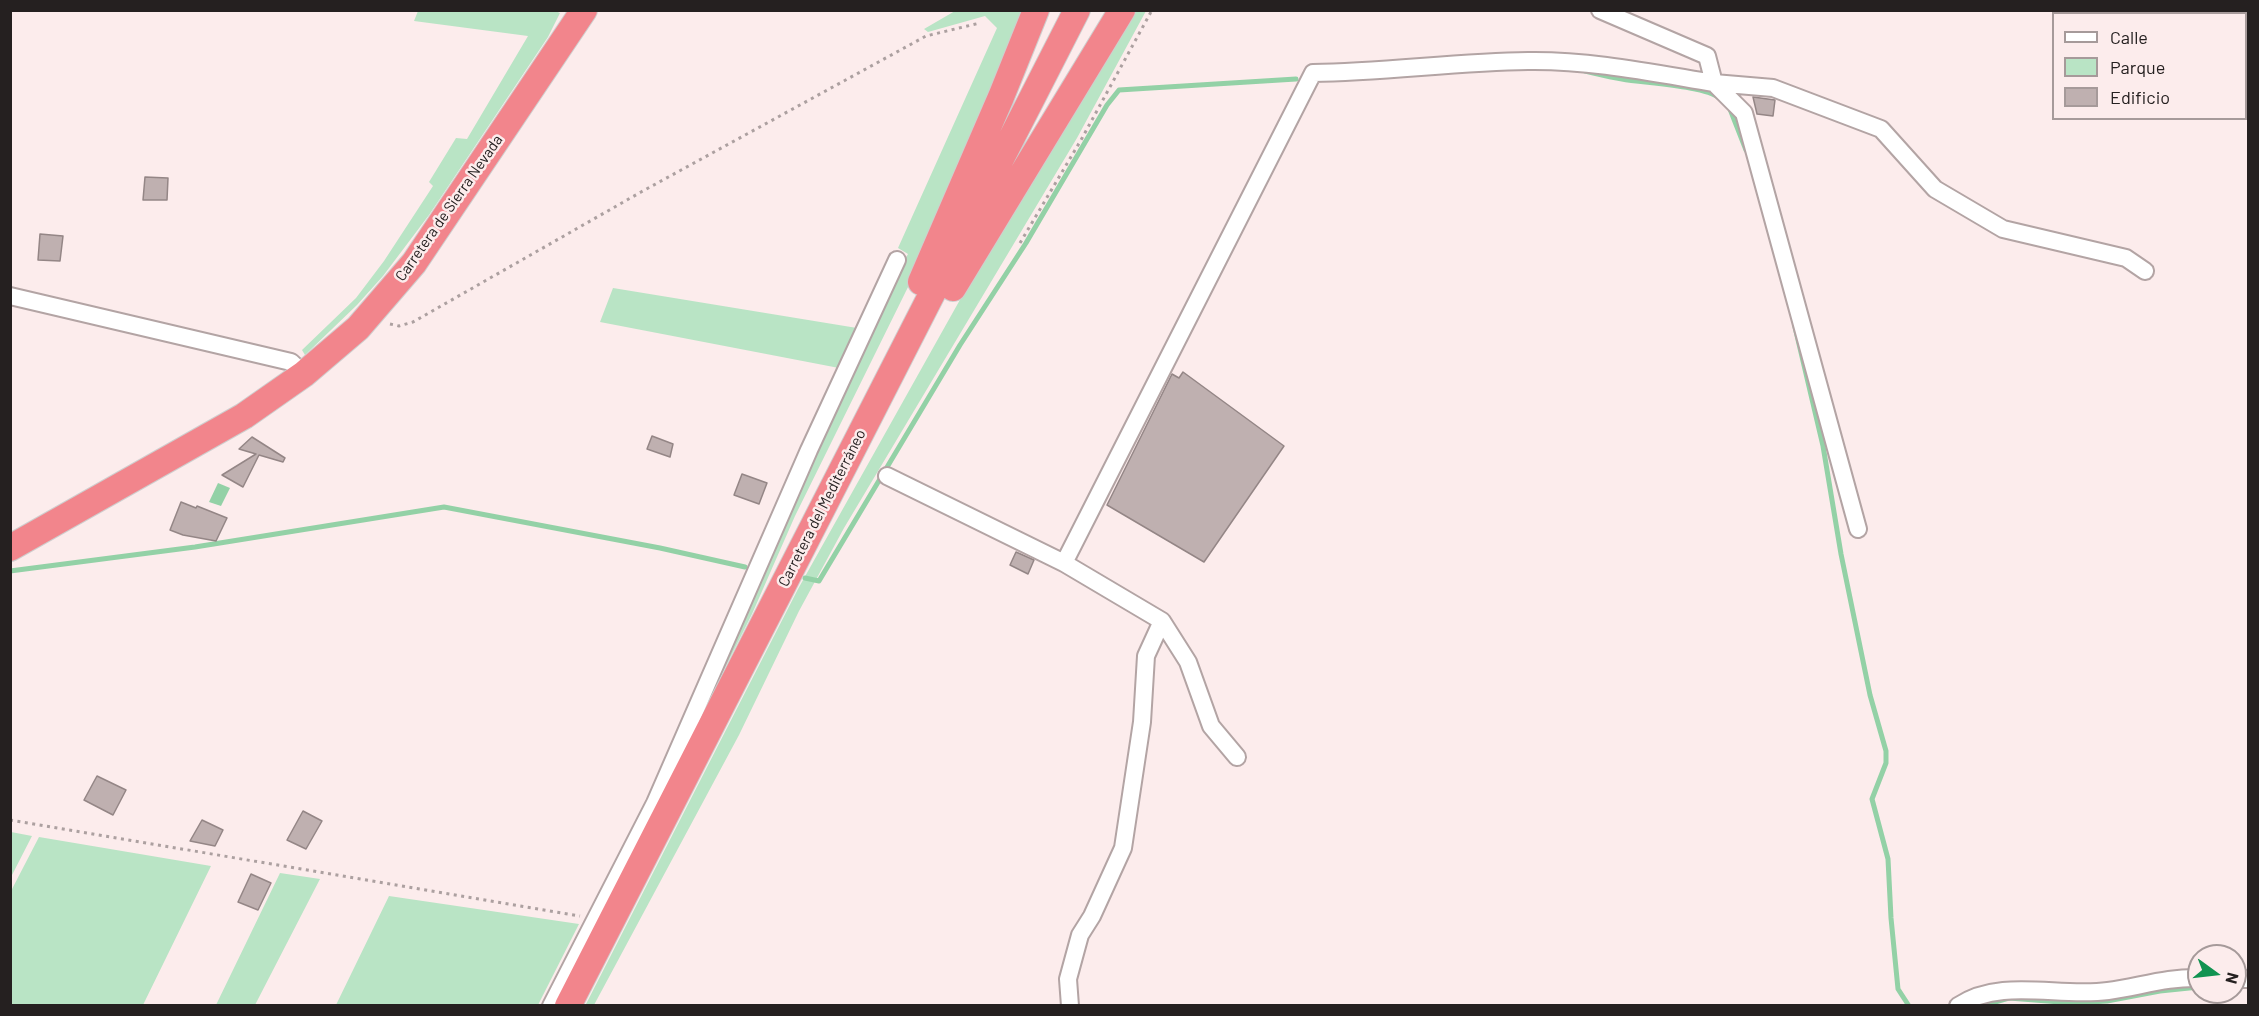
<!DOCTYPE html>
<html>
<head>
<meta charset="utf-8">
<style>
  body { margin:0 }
  #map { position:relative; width:2259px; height:1016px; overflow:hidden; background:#fcecec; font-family:Barlow,sans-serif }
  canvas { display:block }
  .frame { position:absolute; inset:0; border:12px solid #252020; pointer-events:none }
  .legend { position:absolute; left:2052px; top:12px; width:195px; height:108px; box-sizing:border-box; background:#fcecec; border:2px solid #a69a9a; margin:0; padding:8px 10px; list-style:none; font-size:18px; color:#252020 }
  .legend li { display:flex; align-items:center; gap:12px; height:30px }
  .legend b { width:30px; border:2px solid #a69a9a }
  .north { position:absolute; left:2187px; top:944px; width:60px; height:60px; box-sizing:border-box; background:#fcecec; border:2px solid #a69a9a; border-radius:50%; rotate:105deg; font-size:16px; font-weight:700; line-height:24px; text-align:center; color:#252020 }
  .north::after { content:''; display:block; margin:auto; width:21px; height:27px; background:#119351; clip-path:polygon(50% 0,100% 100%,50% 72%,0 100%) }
</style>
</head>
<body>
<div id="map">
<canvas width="2259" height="1016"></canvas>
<div class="frame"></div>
<ul class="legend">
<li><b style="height:8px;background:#fff"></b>Calle</li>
<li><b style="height:16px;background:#b9e4c5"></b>Parque</li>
<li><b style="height:16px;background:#bfb0b0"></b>Edificio</li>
</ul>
<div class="north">N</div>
</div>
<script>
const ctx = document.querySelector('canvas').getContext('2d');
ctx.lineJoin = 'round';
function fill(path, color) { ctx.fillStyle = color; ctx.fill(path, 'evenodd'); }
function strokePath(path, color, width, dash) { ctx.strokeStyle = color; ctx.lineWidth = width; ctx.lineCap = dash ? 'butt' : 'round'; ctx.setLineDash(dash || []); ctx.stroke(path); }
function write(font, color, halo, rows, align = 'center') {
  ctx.font = font + ' Barlow,sans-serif'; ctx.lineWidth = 5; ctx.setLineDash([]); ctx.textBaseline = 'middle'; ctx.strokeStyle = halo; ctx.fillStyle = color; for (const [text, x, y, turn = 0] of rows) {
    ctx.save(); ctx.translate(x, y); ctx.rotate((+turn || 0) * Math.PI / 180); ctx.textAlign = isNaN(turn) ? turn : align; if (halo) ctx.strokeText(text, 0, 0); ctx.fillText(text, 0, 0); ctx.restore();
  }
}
fill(new Path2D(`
  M 553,10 L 560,13 L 548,37 L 429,215 L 383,276 L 357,305 L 305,355 L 302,350 L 356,298 L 384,261 L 433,186 L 429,182 L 456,138 L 467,139 L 528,36 L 414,21 L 418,11 Z
  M 955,11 L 1025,11 L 910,283 L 795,516 L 752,614 L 675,768 L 887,290 L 908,254 L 898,248 L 997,28 L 985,16 L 928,32 L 924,29 Z
  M 1131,11 L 1146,11 L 1077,138 L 844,528 L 799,611 L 739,735 L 594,1005 L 585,1006 L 798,589 L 994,239 Z
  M 613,288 L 857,328 L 839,368 L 600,322 Z
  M 11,832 L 32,836 L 11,877 L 10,832 Z
  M 39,837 L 211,866 L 143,1005 L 11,1005 L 11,891 Z
  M 280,873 L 320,879 L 255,1005 L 216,1005 Z
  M 389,896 L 579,924 L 538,1005 L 336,1005 Z`), '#b9e4c5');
fill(new Path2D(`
  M 218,483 L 230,488 L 221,506 L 209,502 Z`), '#93d1a6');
strokePath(new Path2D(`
  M 1585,71 C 1598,74 1610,77 1622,79 C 1643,83 1706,86 1719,98
  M 1730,109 L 1746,150
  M 1795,327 L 1823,446 L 1841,554 L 1870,695 L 1886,751 L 1886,763 L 1872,799 L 1888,859 L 1891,918 L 1898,989 L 1909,1006
  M 10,571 L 195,547 L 444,507 L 660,548 L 745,567
  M 805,578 L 819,581 L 960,345 L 1026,243 L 1107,105 L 1119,90 L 1296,79
  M 1981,1006 L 2009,998 L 2073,1003 L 2107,1001 L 2160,991 L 2199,987`), '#93d1a6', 5);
const building = new Path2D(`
  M 1753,97 L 1775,100 L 1773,116 L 1757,114 Z
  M 145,177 L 168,178 L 167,200 L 143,200 Z
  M 40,234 L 63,236 L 60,261 L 38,260 Z
  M 1183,372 L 1284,446 L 1204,562 L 1107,505 L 1172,374 L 1179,378 Z
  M 652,436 L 673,444 L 670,457 L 647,449 Z
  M 252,437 L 285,458 L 283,462 L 259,455 L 243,487 L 222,475 L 256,454 L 239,449 Z
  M 742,474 L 767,483 L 759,504 L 734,495 Z
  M 181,502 L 196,508 L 197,506 L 227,518 L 216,541 L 183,535 L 170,530 Z
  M 1016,552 L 1034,560 L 1028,574 L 1010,565 Z
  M 97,776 L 126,790 L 113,815 L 84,800 Z
  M 303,811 L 322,821 L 306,849 L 287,840 Z
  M 202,820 L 223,830 L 215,846 L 190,841 Z
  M 251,874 L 271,883 L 258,910 L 238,902 Z`);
fill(building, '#bfb0b0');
strokePath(building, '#948686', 1.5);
const minor = new Path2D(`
  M 1714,83 L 1773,88 L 1881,129 L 1935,189 L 2003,229 L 2126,258 L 2145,271
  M 1714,83 L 1744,113 L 1858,529
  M 10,296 L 291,362 L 304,374
  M 887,476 L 1064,563 L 1162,621 L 1188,662 L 1211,726 L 1237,757
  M 1064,563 L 1313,73 C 1385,72 1456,62 1528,61 C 1591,60 1653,73 1714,83 L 1707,56 L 1600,10
  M 2235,979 L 2248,979
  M 551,1006 L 655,803 L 809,450 L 897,260
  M 1070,1006 L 1068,979 L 1080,935 L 1092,916 L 1123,848 L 1142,722 L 1146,656 L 1162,621
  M 1958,1006 C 2001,977 2059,998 2108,991 C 2138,987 2168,977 2199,978`);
const highway = new Path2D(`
  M 921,282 L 1001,97 L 1036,10
  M 953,288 L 1122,10
  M 10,548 L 244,416 L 304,374 L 358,328 L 414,263 L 584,10
  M 568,1006 L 1077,10`);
strokePath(minor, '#b3a4a4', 20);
strokePath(highway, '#cfcece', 28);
strokePath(new Path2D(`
  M 1020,243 L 1081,140 L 1152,10
  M 390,324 L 399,326 L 413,322 L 641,192 L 926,36 L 980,23
  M 10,820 L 580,916`), '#aca0a0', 3, [3, 4.5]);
strokePath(minor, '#fff', 16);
strokePath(highway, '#f2858c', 26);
write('15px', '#252020', '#fcecec', [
  ["Carretera de Sierra Nevada",449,208,-55],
  ["Carretera del Mediterráneo",822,508,-63]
]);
</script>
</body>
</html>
